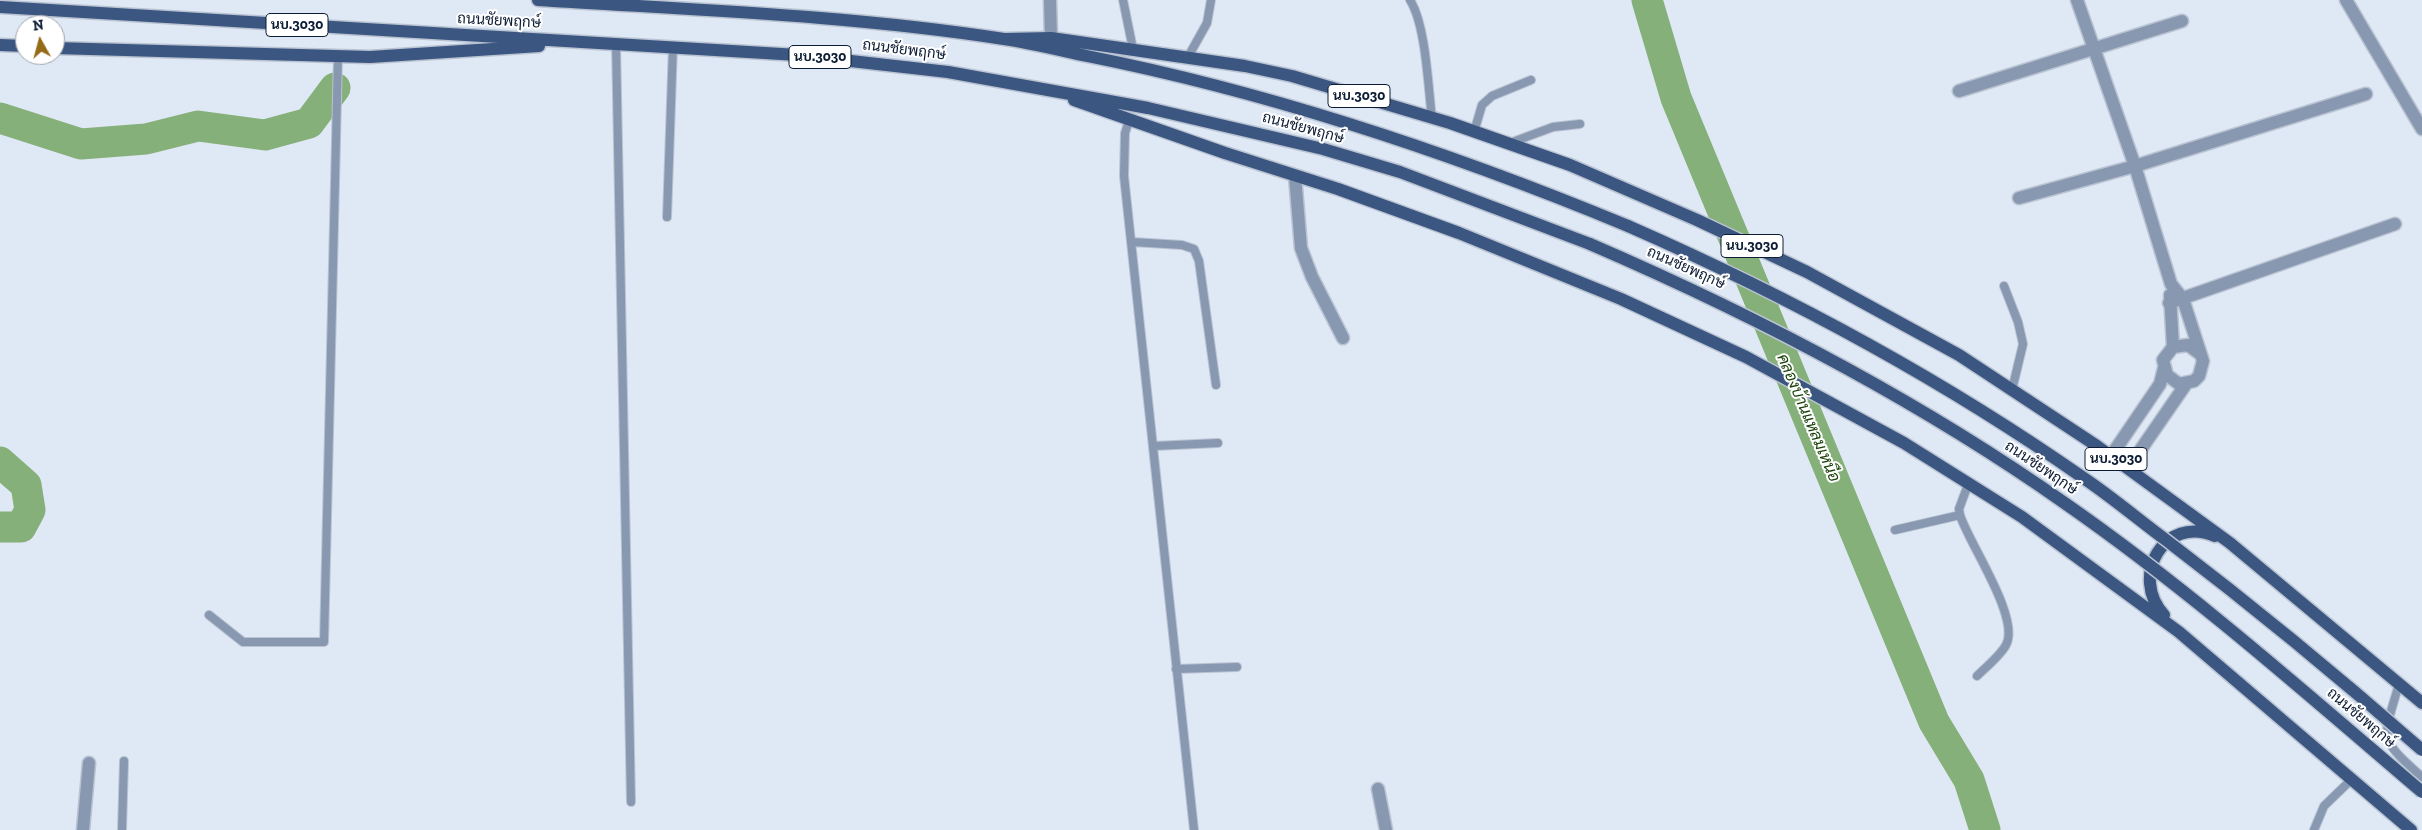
<!DOCTYPE html>
<html>
<head>
<meta charset="utf-8">
<style>
  body { margin:0 }
  #map { position:relative; width:2422px; height:830px; overflow:hidden; background:#dfe8f5; font-family:"Zilla Slab",serif }
  canvas { display:block }
  .north { position:absolute; left:15px; top:15px; width:50px; height:50px; box-sizing:border-box; background:#fff; border:1px solid #9ea5ae; border-radius:50%; rotate:353deg; font-size:14px; font-weight:700; line-height:20px; text-align:center; color:#0d1d35 }
  .north::after { content:''; display:block; margin:auto; width:18px; height:22px; background:#956a16; clip-path:polygon(50% 0,100% 100%,50% 72%,0 100%) }
</style>
</head>
<body>
<div id="map">
<canvas width="2422" height="830"></canvas>
<div class="north">N</div>
</div>
<script>
const ctx = document.querySelector('canvas').getContext('2d');
ctx.lineJoin = 'round';
function strokePath(path, color, width, dash) { ctx.strokeStyle = color; ctx.lineWidth = width; ctx.lineCap = dash ? 'butt' : 'round'; ctx.setLineDash(dash || []); ctx.stroke(path); }
function write(font, color, halo, rows, align = 'center') {
  ctx.font = font + ' "Zilla Slab",Sarabun,serif'; ctx.lineWidth = 4; ctx.setLineDash([]); ctx.textBaseline = 'middle'; ctx.strokeStyle = halo; ctx.fillStyle = color; for (const [text, x, y, turn = 0] of rows) {
    ctx.save(); ctx.translate(x, y); ctx.rotate((+turn || 0) * Math.PI / 180); ctx.textAlign = isNaN(turn) ? turn : align; if (halo) ctx.strokeText(text, 0, 0); ctx.fillText(text, 0, 0); ctx.restore();
  }
}
strokePath(new Path2D(`
  M 1647,0 L 1676,98 L 1934,722 L 1969,780 L 1985,830
  M 0,118 L 81,144 L 146,139 L 198,126 L 265,135 L 309,123 L 335,88
  M 0,462 L 26,485 L 30,510 L 21,527 L 0,527`), '#85b079', 31);
const service = new Path2D(`
  M 1123,0 L 1133,49
  M 1410,0 C 1426,25 1428,87 1432,118
  M 616,44 L 631,802
  M 1188,57 L 1207,23 L 1211,0
  M 1129,121 L 1125,133 L 1124,176 L 1194,830
  M 1474,132 L 1482,105 L 1492,96 L 1531,80
  M 1510,143 L 1553,127 L 1580,124
  M 667,217 L 673,46
  M 1132,242 L 1182,245 L 1194,249 L 1199,261 L 1216,385
  M 2004,286 L 2018,322 L 2023,344 L 2012,390
  M 1154,446 L 1218,443
  M 1969,482 L 1959,509 L 1960,515 C 1968,542 2021,618 2006,645 C 2000,656 1986,667 1977,676
  M 1895,530 L 1960,515
  M 209,615 L 243,642 L 324,642 L 338,56
  M 1176,669 L 1237,667
  M 2399,684 C 2383,740 2377,737 2422,777
  M 122,830 L 124,761
  M 2314,830 L 2324,806 L 2352,779`);
const minor = new Path2D(`
  M 1050,0 L 1051,38
  M 2077,0 L 2135,166 L 2171,284 L 2183,299 L 2203,361 L 2199,376 L 2194,381 L 2179,384 L 2167,375 L 2163,360 L 2173,347 L 2188,345 L 2200,354
  M 2346,0 L 2422,129
  M 1959,91 L 2182,21
  M 1295,176 L 1301,248 L 1312,277 L 1343,338
  M 2019,198 L 2135,166 L 2366,94
  M 2170,295 L 2173,347
  M 2169,303 L 2395,224
  M 2111,456 L 2160,384 L 2164,368
  M 2128,468 L 2186,384
  M 1378,789 L 1386,830
  M 83,830 L 89,763`);
const primary = new Path2D(`
  M 538,0 C 693,10 850,15 1004,39 C 1031,43 1059,50 1087,56 C 1273,93 1452,153 1628,226
  M 0,7 L 798,55 L 948,72 L 1148,108 L 1323,149 L 1400,172 L 1590,244
  M 1005,39 L 1051,38 L 1245,66 L 1292,76 L 1450,123 L 1570,165 L 1697,220 L 1807,272 L 1959,355 L 2097,446 L 2230,543 L 2422,703
  M 0,45 L 25,46
  M 55,48 L 370,57 L 539,46
  M 1074,100 L 1225,153 L 1338,189 L 1459,233 L 1621,299 L 1746,357 L 1904,443 L 2022,517 L 2179,632 L 2411,830
  M 2164,615 C 2129,577 2164,514 2215,536`);
strokePath(service, '#b9c3d2', 10);
strokePath(minor, '#b9c3d2', 15);
strokePath(primary, '#b9c3d2', 15);
strokePath(service, '#8898b0', 8);
strokePath(minor, '#8898b0', 12);
strokePath(primary, '#3b5680', 12);
const primaryBridge = new Path2D(`
  M 1628,226 C 1788,296 1942,379 2085,479 C 2113,498 2139,520 2166,540 C 2254,607 2339,677 2422,750
  M 1590,244 C 1757,316 1918,400 2066,504 C 2191,591 2306,693 2422,792`);
strokePath(primaryBridge, '#b9c3d2', 15, []);
strokePath(primaryBridge, '#3b5680', 12);
for (const [x, y, w] of [
  [297,25,62],
  [820,57,62],
  [1359,96,62],
  [1752,246,62],
  [2116,459,62]
]) { const box = new Path2D(); box.roundRect(x - w / 2, y - 11.5, w, 23, 4); ctx.fillStyle = '#fff'; ctx.fill(box); strokePath(box, '#0d1d35', 1); }
write('bold 14px', '#0d1d35', null, [
  ["นบ.3030",297,25],
  ["นบ.3030",820,57],
  ["นบ.3030",1359,96],
  ["นบ.3030",1752,246],
  ["นบ.3030",2116,459]
]);
write('15px', '#0d1d35', '#fff', [
  ["ถนนชัยพฤกษ์",499,21,3],
  ["ถนนชัยพฤกษ์",904,50,7],
  ["ถนนชัยพฤกษ์",1303,128,15],
  ["ถนนชัยพฤกษ์",1686,268,24],
  ["ถนนชัยพฤกษ์",2041,468,34],
  ["ถนนชัยพฤกษ์",2361,718,40]
]);
write('italic 16px', '#184107', '#fff', [
  ["คลองบ้านแหลมเหนือ",1808,418,67]
]);
</script>
</body>
</html>
